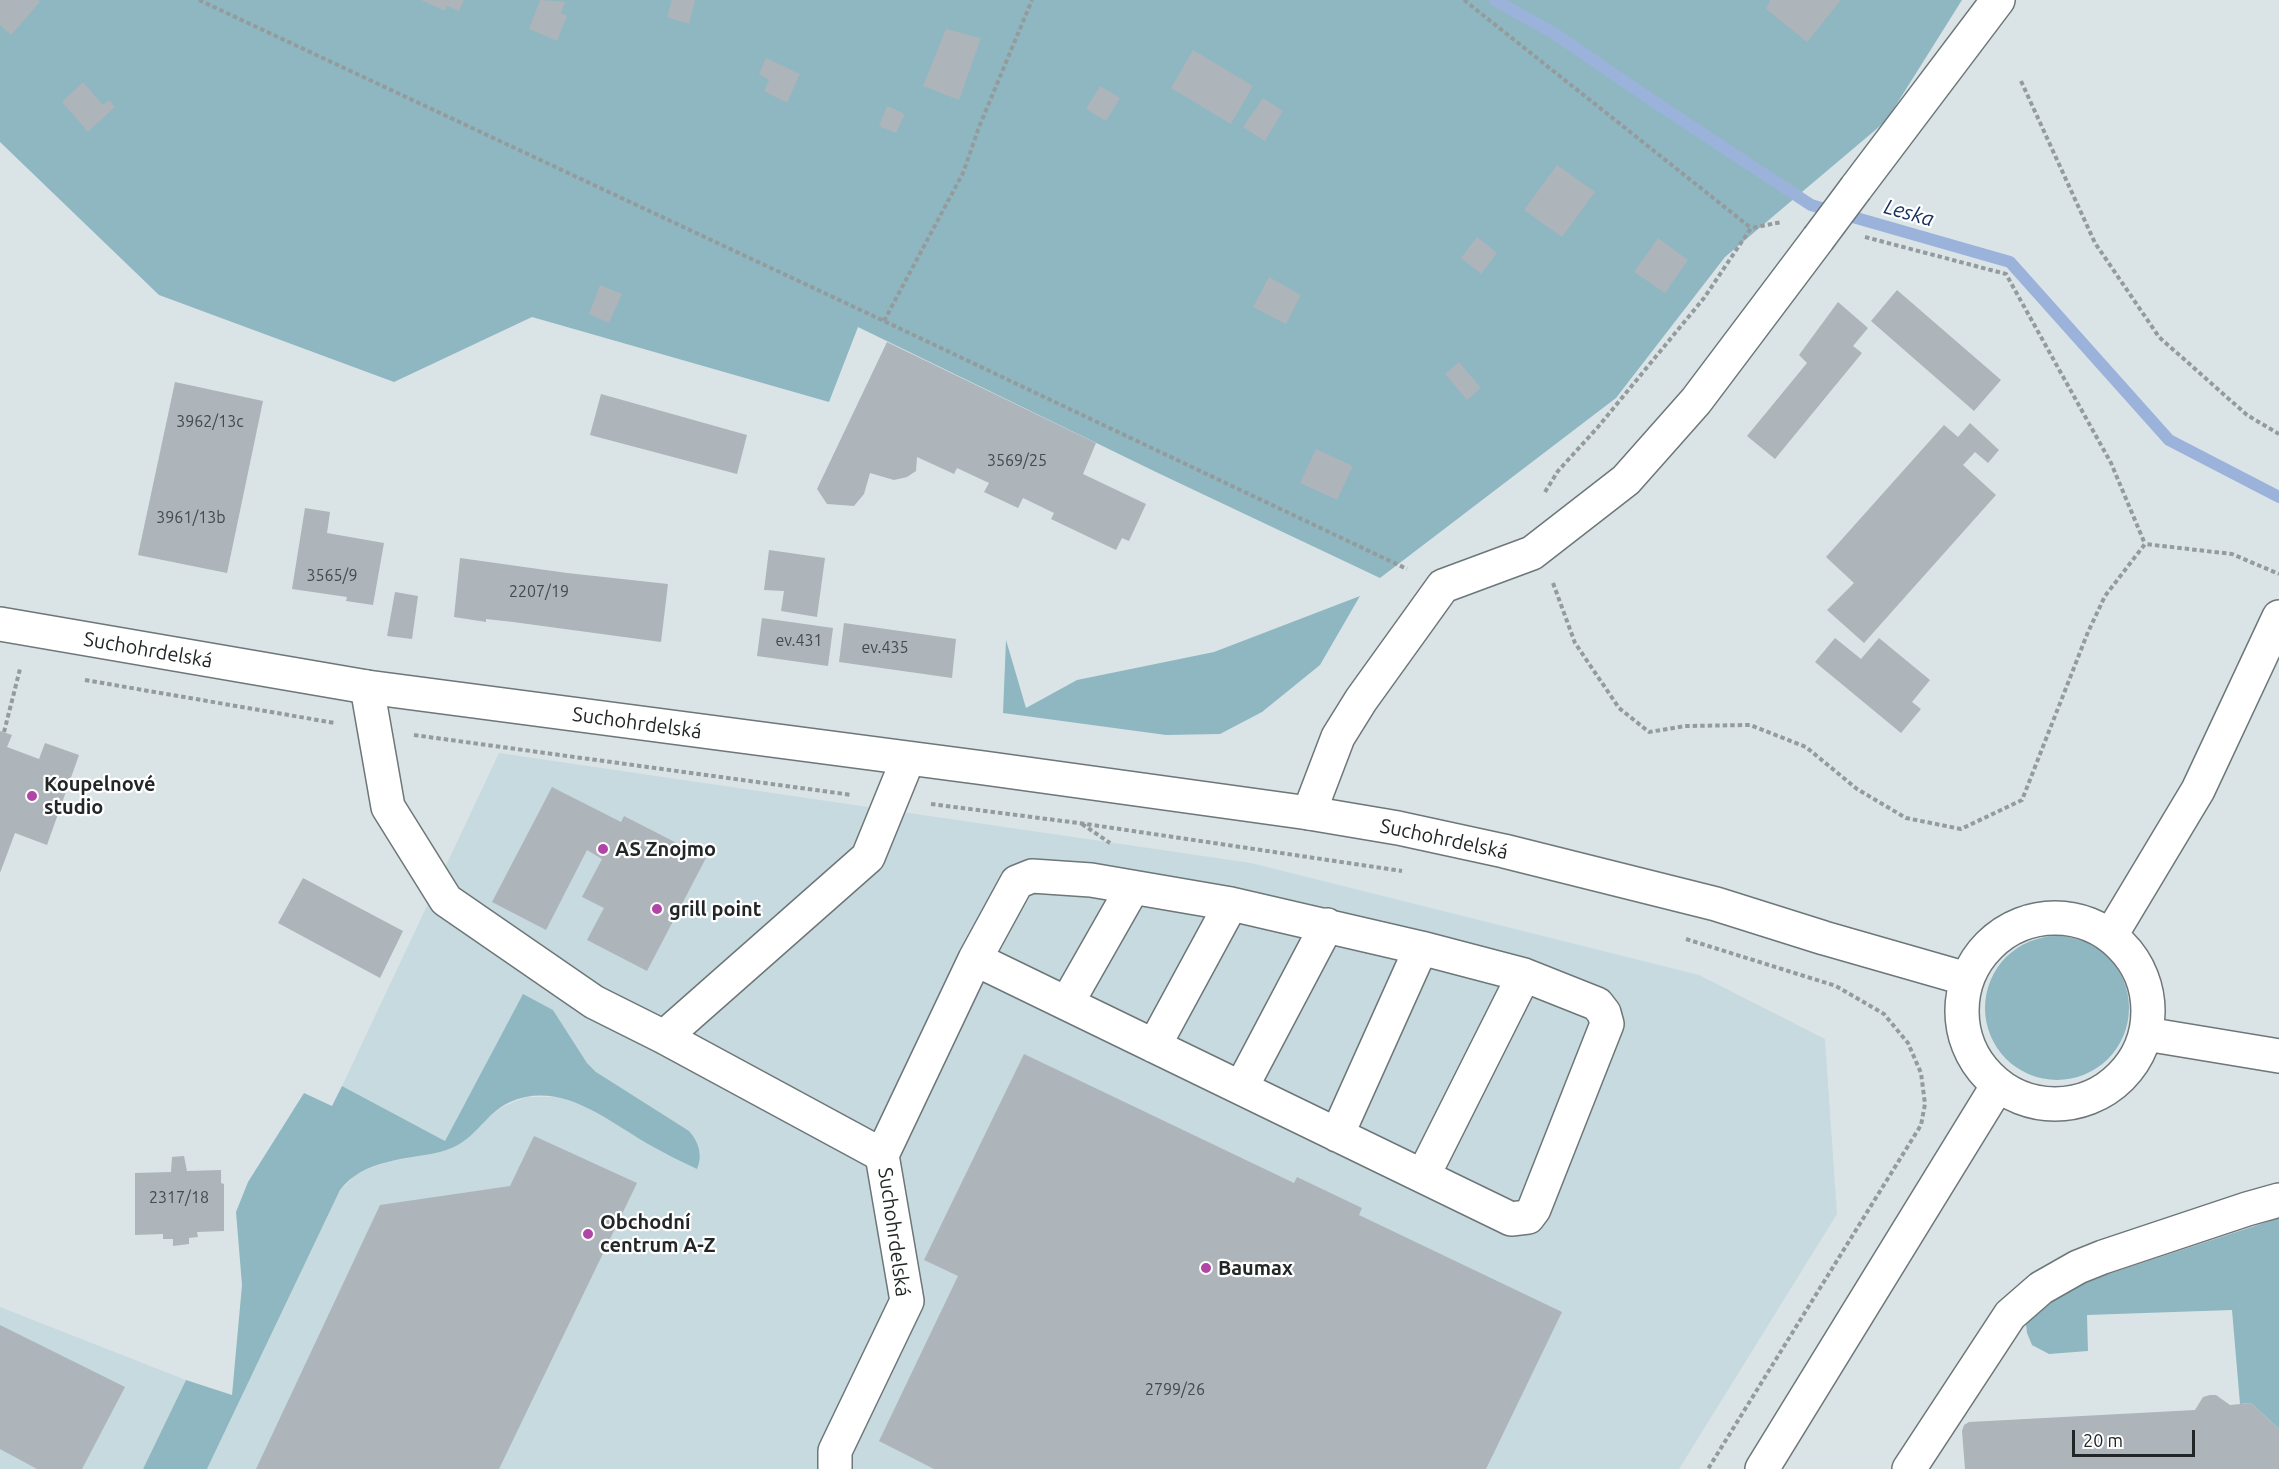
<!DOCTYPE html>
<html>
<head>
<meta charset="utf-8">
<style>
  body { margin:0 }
  #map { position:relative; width:2279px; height:1469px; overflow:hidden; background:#dae4e7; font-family:Ubuntu,sans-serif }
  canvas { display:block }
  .scale { position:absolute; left:2072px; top:1430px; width:123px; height:27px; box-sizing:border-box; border:3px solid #222627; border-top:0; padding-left:8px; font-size:18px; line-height:21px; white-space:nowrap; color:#222627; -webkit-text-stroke:4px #fff; paint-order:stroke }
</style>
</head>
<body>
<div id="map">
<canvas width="2279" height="1469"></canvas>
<div class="scale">20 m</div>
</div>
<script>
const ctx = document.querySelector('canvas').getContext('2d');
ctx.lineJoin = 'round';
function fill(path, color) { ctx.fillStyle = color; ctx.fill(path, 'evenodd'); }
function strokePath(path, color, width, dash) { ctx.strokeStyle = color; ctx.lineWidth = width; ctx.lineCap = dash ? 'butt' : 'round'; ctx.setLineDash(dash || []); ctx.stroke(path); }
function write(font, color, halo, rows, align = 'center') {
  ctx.font = font + ' Ubuntu,sans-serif'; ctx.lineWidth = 4.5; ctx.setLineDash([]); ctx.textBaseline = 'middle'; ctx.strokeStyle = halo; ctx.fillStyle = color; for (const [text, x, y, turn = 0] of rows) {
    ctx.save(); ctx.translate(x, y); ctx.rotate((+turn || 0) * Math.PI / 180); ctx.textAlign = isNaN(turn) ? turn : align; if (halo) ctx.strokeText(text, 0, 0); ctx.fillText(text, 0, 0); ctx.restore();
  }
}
fill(new Path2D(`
  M 499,753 L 1251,863 L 1699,975 L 1825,1039 L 1837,1214 L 1679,1469 L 207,1469 L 340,1190 L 358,1173 L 386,1162 L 441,1152 L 504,1106 L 526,1097 L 559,1097 L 580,1103 L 649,1144 L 699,1164 L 700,1152 L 596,1072 L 587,1063 L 553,1010 L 523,995 L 445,1141 L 342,1086 Z
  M 0,1307 L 186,1380 L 143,1469 L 0,1469 Z`), '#c7dadf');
fill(new Path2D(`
  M 0,0 L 1962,0 L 1886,121 L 1725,257 L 1616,398 L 1380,578 L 1158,473 L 858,327 L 829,402 L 532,317 L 394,382 L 159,295 L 0,142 Z
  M 1360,596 L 1320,665 L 1262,712 L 1220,734 L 1166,735 L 1003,713 L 1006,640 L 1026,708 L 1077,680 L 1214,652 Z
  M1985 1008a72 72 0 1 1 144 0a72 72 0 1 1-144 0Z
  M 523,994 L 553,1010 L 587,1063 L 596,1072 L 689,1131 C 699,1142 703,1156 697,1169 C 680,1161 664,1153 648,1144 C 606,1120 561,1080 510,1102 C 482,1115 476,1143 440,1152 C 405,1160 364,1159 340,1190 L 207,1469 L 143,1469 L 186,1380 L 232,1395 L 242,1285 L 236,1212 L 248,1182 L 304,1093 L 332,1106 L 342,1086 L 445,1141 Z
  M 2279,1218 L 2279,1429 L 2251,1403 L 2240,1404 L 2232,1310 L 2087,1315 L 2088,1351 L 2049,1354 L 2032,1345 L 2027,1333 L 2026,1324 L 2030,1316 L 2035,1310 L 2073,1288 L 2102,1276 Z`), '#8fb7c1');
strokePath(new Path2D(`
  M 1495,0 L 1555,34 L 1653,101 L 1811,205 L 2010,262 L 2169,440 L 2279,497`), '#9bb2da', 12);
fill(new Path2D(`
  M 0,0 L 38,0 L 40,2 L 11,35 L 0,25 Z
  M 421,0 L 464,0 L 459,11 L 447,6 L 445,11 Z
  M 540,0 L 565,2 L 561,13 L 567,16 L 557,41 L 529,29 Z
  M 672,0 L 695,0 L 689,24 L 667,17 Z
  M 1770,0 L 1841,0 L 1807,42 L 1766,9 Z
  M 946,29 L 981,38 L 959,100 L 923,86 Z
  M 1193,50 L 1253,86 L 1231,124 L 1171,88 Z
  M 766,58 L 800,74 L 787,103 L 764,91 L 769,80 L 759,74 Z
  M 83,82 L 103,105 L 109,100 L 115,107 L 88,132 L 62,102 Z
  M 1100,86 L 1120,98 L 1106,121 L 1086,109 Z
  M 1263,98 L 1283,111 L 1265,141 L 1243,127 Z
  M 887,106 L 905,114 L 896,133 L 879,126 Z
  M 1557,165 L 1595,192 L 1562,237 L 1524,210 Z
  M 1477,237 L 1497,253 L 1481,274 L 1461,258 Z
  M 1658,238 L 1688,260 L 1665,293 L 1634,272 Z
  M 1269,277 L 1301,295 L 1286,324 L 1253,307 Z
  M 600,285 L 622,294 L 609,323 L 589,314 Z
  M 1897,290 L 2001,380 L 1974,411 L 1871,321 Z
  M 1838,302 L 1868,328 L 1853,346 L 1862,353 L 1775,459 L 1747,436 L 1807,363 L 1799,355 Z
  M 887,342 L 1096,443 L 1083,474 L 1146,504 L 1129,541 L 1122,538 L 1116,550 L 1051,519 L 1054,513 L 1023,498 L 1018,508 L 984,492 L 989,483 L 957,468 L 954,474 L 917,457 L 916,471 L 907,477 L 894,480 L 870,473 L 864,494 L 854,506 L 827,504 L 817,489 Z
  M 1459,362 L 1481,388 L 1467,400 L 1445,374 Z
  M 175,382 L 263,401 L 227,573 L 138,555 Z
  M 601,394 L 747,435 L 737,474 L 590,435 Z
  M 1970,423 L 1999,450 L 1988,463 L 1975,452 L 1963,465 L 1996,495 L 1864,643 L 1827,610 L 1854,583 L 1826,557 L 1944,425 L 1958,437 Z
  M 1316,449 L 1353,466 L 1337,500 L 1300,483 Z
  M 305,508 L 330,512 L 327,533 L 384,543 L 373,605 L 346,601 L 347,597 L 292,589 Z
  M 769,550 L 825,558 L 817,617 L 781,611 L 784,591 L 764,590 Z
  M 460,558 L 567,573 L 668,584 L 661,642 L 513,622 L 486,619 L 486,622 L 454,617 Z
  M 395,592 L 418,596 L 412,639 L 387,636 Z
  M 762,618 L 833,628 L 828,666 L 757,656 Z
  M 844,623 L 956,639 L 952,678 L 839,662 Z
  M 1835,638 L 1861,659 L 1879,638 L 1930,680 L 1912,702 L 1921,709 L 1901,733 L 1815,662 Z
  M 0,731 L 12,735 L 7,747 L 39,759 L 45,743 L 79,755 L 47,845 L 15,833 L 0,873 Z
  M 552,787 L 621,822 L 624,816 L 706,858 L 647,971 L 587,940 L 604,908 L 582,897 L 602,859 L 587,850 L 546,930 L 492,902 Z
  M 303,878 L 403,931 L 380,978 L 278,923 Z
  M 1024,1054 L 1294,1183 L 1297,1177 L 1362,1208 L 1359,1215 L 1562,1312 L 1486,1469 L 934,1469 L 879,1441 L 958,1276 L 924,1260 Z
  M 534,1136 L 637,1183 L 499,1469 L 256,1469 L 380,1205 L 510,1186 Z
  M 184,1156 L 187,1171 L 221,1170 L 221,1183 L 224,1184 L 224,1231 L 197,1232 L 198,1237 L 189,1238 L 189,1244 L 173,1246 L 173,1239 L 163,1239 L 163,1234 L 135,1235 L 135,1173 L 171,1172 L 172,1157 Z
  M 0,1325 L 125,1387 L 82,1469 L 37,1469 L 0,1449 Z
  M 2210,1395 L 2216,1395 L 2230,1405 L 2251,1403 L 2279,1429 L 2279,1469 L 1965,1469 L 1962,1431 L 1964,1425 L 1969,1422 L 2195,1410 L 2203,1397 Z`), '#adb4ba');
const minor = new Path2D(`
  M 1856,188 L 1998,0
  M 367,687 L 388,807 L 446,900 L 594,1002 L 664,1037 L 882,1155 L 907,1301 L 835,1451 L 835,1469
  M 1309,813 L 1338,737 L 1361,700 L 1443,586 L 1532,553 L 1626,480 L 1696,401 L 1818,239
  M 1067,1003 L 1133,887
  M 664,1037 L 868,857 L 908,759
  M 1154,1046 L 1231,904
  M 1241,1088 L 1327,925
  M 1337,1135 L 1421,948
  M 882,1155 L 975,959 L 1511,1219 L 1528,1217 L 1534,1209 L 1607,1024 L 1604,1013 L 1597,1004 L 1524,975 L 1421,948 L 1231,904 L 1091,880 L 1032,876 L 1017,882 L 975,959
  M 1423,1176 L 1524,975
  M 1909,1469 L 2010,1315 L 2041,1288 L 2078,1267 L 2103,1257 L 2247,1209 L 2279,1200`);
const major = new Path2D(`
  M 0,624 L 367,687 L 984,768 L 1309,813 L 1398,828 L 1504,851 L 1716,904 L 1824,938 L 1967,979
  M1962 1011a93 93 0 1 1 186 0a93 93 0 1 1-186 0Z
  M 2111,935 L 2198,790 L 2279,617
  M 2146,1034 L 2279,1056
  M 1762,1469 L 1998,1085`);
strokePath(minor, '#6d7678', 36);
strokePath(major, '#6d7678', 36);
strokePath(new Path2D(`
  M 199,0 L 884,321 L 1407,569
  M 1464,0 L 1751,228
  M 2021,81 L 2095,243 L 2159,337 L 2247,415 L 2279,434
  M 1865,237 L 2006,274 L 2111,463 L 2145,544
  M 884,321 L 963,173 L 979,127 L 1032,0
  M 1545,492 L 1558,471 L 1598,427 L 1704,298 L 1751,228 L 1782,222
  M 1553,583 L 1575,643 L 1619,708 L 1649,732 L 1685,726 L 1750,725 L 1806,747 L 1857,789 L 1906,818 L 1961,829 L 2022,800 L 2088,632 L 2105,596 L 2145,544 L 2232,554 L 2279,574
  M 85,680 L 335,723
  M 4,732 L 20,669
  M 414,735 L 852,795
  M 931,804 L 1086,824 L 1402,871
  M 1082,824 L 1110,843
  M 1686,939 L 1836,986 L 1884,1014 L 1908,1043 L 1921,1073 L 1925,1104 L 1921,1125 L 1708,1469`), '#949b9d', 4, [4.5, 3]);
strokePath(minor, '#fff', 33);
strokePath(major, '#fff', 33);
const minorBridge = new Path2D(`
  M 1818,239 L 1856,188`);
strokePath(minorBridge, '#6d7678', 36, []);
strokePath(minorBridge, '#fff', 33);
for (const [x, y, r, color] of [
  [32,796,6,"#b045a5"],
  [603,849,6,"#b045a5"],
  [657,909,6,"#b045a5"],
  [588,1234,6,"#b045a5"],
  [1206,1268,6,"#b045a5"]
]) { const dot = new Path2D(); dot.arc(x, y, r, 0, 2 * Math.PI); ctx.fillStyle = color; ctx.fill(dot); strokePath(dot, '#fff', 2); }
write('16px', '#454a4c', null, [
  ["3962/13c",210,422],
  ["3569/25",1017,461],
  ["3961/13b",191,518],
  ["3565/9",332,576],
  ["2207/19",539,592],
  ["ev.431",799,641],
  ["ev.435",885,648],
  ["2317/18",179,1198],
  ["2799/26",1175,1390]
]);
write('20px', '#222627', '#fff', [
  ["Suchohrdelská",148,650,10],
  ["Suchohrdelská",637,723,8],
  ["Suchohrdelská",1444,839,12],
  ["Suchohrdelská",894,1232,82]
]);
write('bold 20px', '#222627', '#fff', [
  ["Koupelnové",44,784],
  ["studio",44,807],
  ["AS Znojmo",615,849],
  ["grill point",669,909],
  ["Obchodní",600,1222],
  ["centrum A-Z",600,1245],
  ["Baumax",1218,1268]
], 'left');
write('italic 21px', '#163062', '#fff', [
  ["Leska",1909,213,16]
]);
</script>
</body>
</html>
